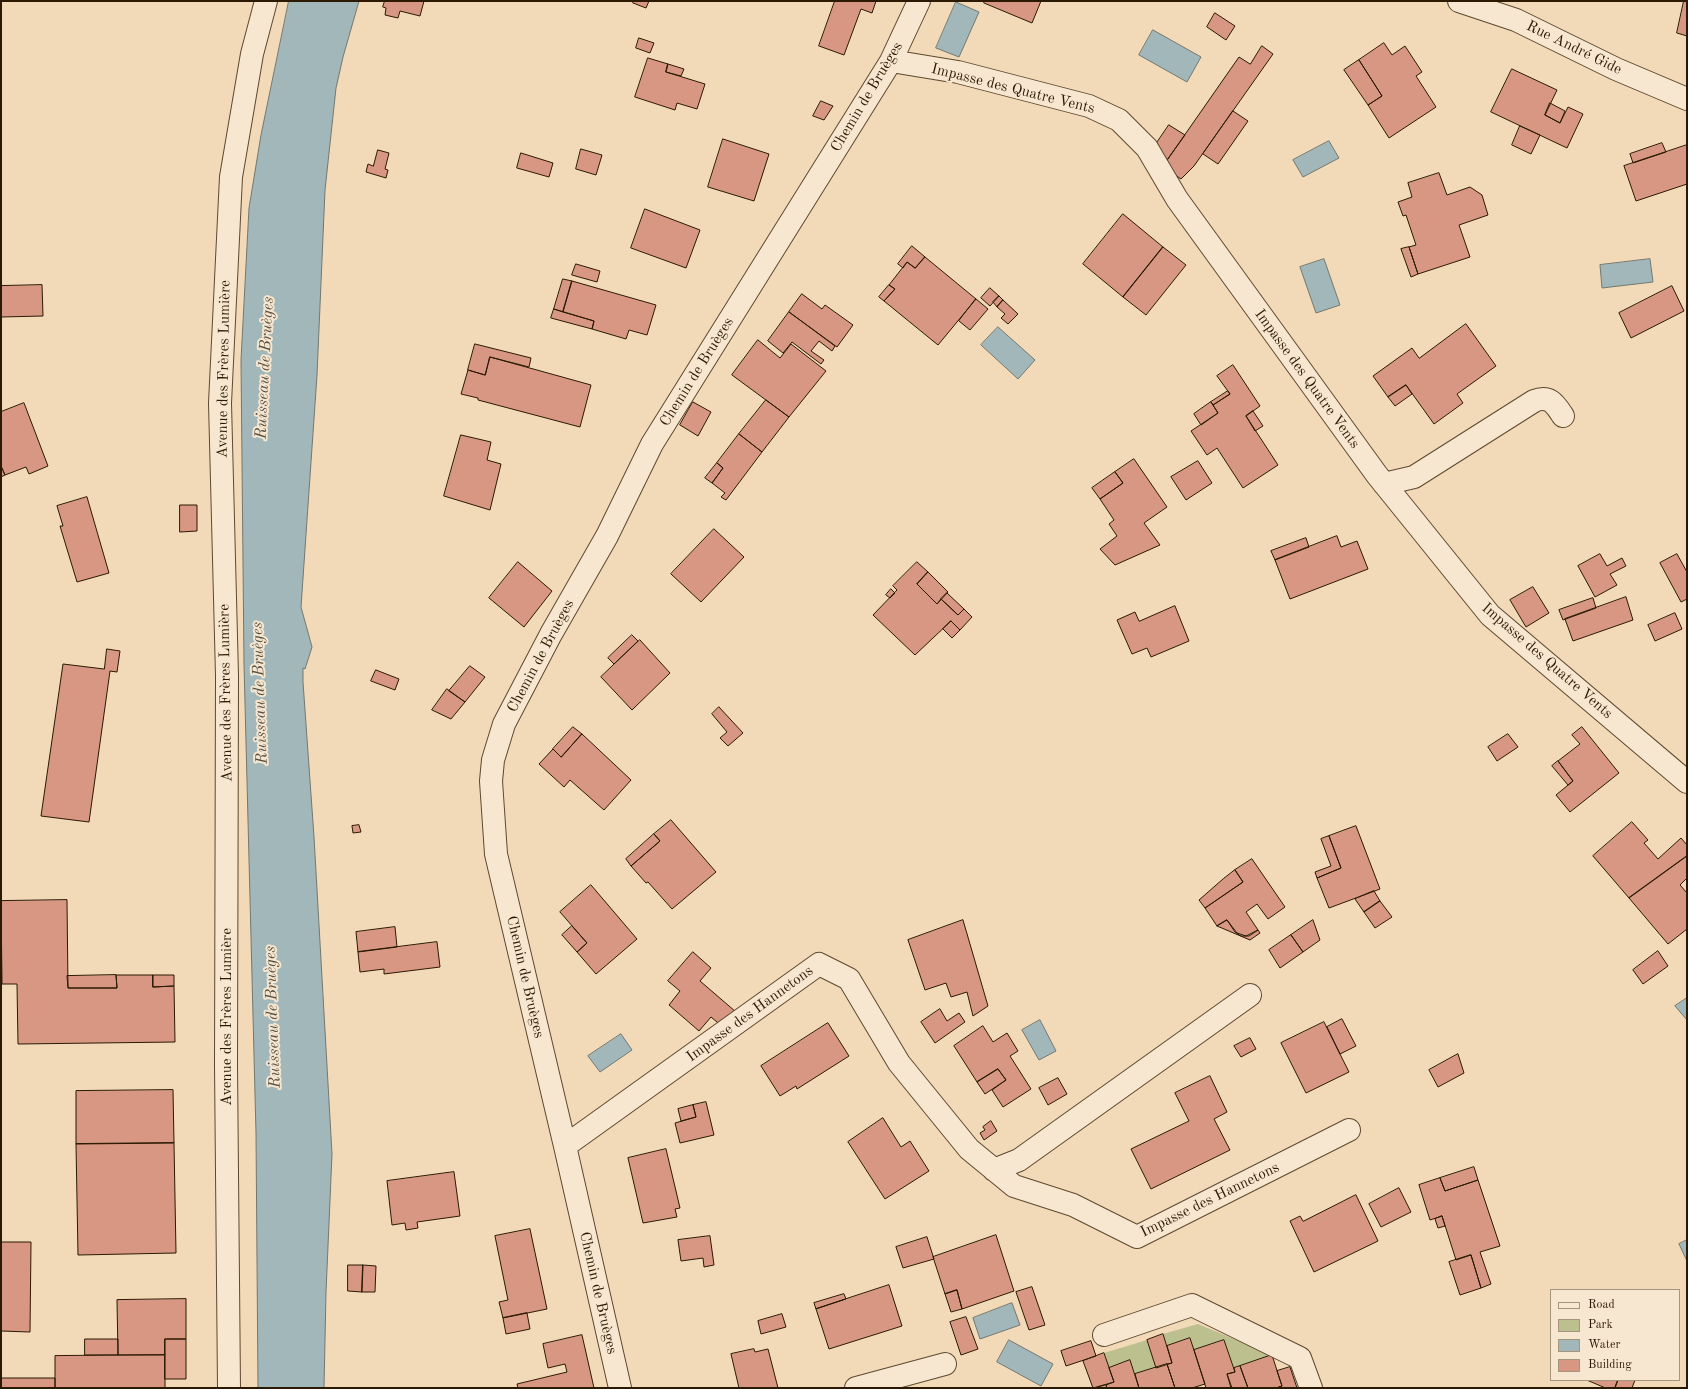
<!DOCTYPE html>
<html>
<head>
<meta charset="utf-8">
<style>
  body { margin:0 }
  #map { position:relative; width:1688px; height:1389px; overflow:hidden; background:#f2d9b7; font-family:"Old Standard TT",serif }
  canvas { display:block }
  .frame { position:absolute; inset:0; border:2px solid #2b1902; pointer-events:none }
  .legend { position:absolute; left:1550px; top:1289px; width:130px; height:92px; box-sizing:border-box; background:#f7e6d0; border:1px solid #a5947e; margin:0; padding:5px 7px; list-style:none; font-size:12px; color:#2b1902 }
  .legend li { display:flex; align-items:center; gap:8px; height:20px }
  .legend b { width:20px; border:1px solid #a5947e }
</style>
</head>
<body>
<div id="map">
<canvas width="1688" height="1389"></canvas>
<div class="frame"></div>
<ul class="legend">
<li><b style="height:5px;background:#f7e6d0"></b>Road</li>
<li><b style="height:11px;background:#bcbf8e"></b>Park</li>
<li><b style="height:11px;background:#a1b7ba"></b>Water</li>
<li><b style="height:11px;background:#d79783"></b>Building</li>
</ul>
</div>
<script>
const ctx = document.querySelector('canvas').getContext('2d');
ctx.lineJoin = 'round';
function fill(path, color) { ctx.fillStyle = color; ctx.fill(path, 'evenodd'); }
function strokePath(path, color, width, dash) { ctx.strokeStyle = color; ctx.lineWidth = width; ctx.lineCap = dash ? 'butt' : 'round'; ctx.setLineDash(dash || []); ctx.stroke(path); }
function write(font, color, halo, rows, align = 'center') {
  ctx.font = font + ' "Old Standard TT",serif'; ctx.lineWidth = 4; ctx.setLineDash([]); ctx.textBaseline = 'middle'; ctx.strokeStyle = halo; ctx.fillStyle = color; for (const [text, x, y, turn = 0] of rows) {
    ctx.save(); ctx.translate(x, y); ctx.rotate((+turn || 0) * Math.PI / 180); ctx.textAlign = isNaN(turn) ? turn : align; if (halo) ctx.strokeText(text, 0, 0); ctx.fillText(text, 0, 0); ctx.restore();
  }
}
fill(new Path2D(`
  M 1198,1324 L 1272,1355 L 1234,1368 L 1224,1340 L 1194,1350 L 1190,1338 L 1167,1346 L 1163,1334 Z
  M 1147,1340 L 1156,1368 L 1135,1374 L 1130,1360 L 1109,1368 L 1104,1353 Z`), '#bcbf8e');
const water = new Path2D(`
  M 289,1 L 359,1 L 343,57 L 336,88 L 325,190 L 317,375 L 301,607 L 312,647 L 305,669 L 303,668 L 303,682 L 314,837 L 332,1154 L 326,1292 L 324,1388 L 258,1388 L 256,1133 L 244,664 L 241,360 L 249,208 L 261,135 Z
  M 956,2 L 979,12 L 959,57 L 936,48 Z
  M 1153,30 L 1201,57 L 1187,82 L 1139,55 Z
  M 1329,141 L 1339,158 L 1303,177 L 1293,160 Z
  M 1324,259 L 1340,305 L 1316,313 L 1300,267 Z
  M 1650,259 L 1653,282 L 1602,288 L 1600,265 Z
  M 998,327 L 1035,360 L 1018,379 L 981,345 Z
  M 1687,998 L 1687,1020 L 1675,1006 Z
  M 1040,1020 L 1056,1051 L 1039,1060 L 1022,1030 Z
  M 621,1034 L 632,1050 L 600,1072 L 588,1056 Z
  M 1687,1240 L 1687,1261 L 1679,1244 Z
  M 1012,1303 L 1020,1325 L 980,1339 L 973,1318 Z
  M 1009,1340 L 1053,1364 L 1041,1386 L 997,1362 Z`);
fill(water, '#a1b7ba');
strokePath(water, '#727870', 1);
const building = new Path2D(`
  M 385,1 L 424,1 L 420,16 L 400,11 L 398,18 L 385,15 L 386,8 L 383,7 Z
  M 634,1 L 649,1 L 646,8 L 633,3 Z
  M 835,1 L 876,1 L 872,13 L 861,9 L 844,55 L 819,46 Z
  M 985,1 L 1041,1 L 1032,23 L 984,3 Z
  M 1684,1 L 1687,1 L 1687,36 L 1677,33 Z
  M 1215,13 L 1235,26 L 1226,40 L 1207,27 Z
  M 639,38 L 654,43 L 650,53 L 636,48 Z
  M 1384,43 L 1392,55 L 1405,46 L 1422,72 L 1416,76 L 1436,107 L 1389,138 L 1368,105 L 1382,96 L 1359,60 Z
  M 1262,46 L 1273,54 L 1194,166 L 1181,179 L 1163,166 L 1239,57 L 1250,64 Z
  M 648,58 L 668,64 L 666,72 L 705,84 L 697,109 L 677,103 L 675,110 L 635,97 Z
  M 1359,60 L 1382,96 L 1368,105 L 1344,70 Z
  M 668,64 L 684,69 L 681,76 L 666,72 Z
  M 1512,69 L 1557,90 L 1545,115 L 1560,123 L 1568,107 L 1583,114 L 1567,148 L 1491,112 Z
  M 821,101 L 833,106 L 824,120 L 813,116 Z
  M 1550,103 L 1565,111 L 1560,123 L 1545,115 Z
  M 1233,111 L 1248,121 L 1218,164 L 1203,154 Z
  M 1169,125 L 1185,135 L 1167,160 L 1152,150 Z
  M 1520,126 L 1540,135 L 1531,154 L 1512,145 Z
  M 723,139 L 769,154 L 754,201 L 708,187 Z
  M 1662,143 L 1666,152 L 1633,163 L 1630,154 Z
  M 1687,145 L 1687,184 L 1636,201 L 1624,166 Z
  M 581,149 L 602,155 L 596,175 L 576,169 Z
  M 378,150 L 389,153 L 385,169 L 388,170 L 386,178 L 366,172 L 368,164 L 373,166 Z
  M 521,153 L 553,163 L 549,177 L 517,168 Z
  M 1439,173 L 1447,195 L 1470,187 L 1482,195 L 1488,215 L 1459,225 L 1470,257 L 1418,274 L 1409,247 L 1416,245 L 1406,215 L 1403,216 L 1398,202 L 1412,197 L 1408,183 Z
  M 645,209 L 700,230 L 686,268 L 631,248 Z
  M 1123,214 L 1163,247 L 1123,297 L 1083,264 Z
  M 912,246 L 925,257 L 915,268 L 907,262 L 903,268 L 898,264 Z
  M 1163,247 L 1186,265 L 1146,315 L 1123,297 Z
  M 1409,247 L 1418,274 L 1411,277 L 1401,249 Z
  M 925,257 L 976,299 L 938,345 L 884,301 L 895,289 L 889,285 L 907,262 L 915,268 Z
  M 576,264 L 600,271 L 597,282 L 572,275 Z
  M 563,279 L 572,281 L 563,312 L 554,309 Z
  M 572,281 L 656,305 L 647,335 L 629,330 L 626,339 L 592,329 L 594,321 L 563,312 Z
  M 42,285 L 43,316 L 1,317 L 1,286 Z
  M 889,285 L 895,289 L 884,301 L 879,297 Z
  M 1672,286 L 1684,311 L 1631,338 L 1619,313 Z
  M 990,288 L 999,296 L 990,306 L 981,298 Z
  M 802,294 L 822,309 L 825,305 L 853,325 L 837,347 L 789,312 Z
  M 999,296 L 1003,300 L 997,307 L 993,302 Z
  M 976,299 L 988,309 L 970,330 L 959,321 Z
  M 1003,300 L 1018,314 L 1008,324 L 1001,318 L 1005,314 L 997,307 Z
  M 554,309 L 594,321 L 592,329 L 551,318 Z
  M 789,312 L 835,346 L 832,351 L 819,341 L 811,351 L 824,360 L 821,364 L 792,342 L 783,353 L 768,341 Z
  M 1466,324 L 1496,366 L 1457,394 L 1463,403 L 1434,424 L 1406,385 L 1388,397 L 1373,376 L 1412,348 L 1419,358 Z
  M 758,340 L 780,358 L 791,344 L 826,371 L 789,417 L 732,375 Z
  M 475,344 L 531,358 L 529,367 L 490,357 L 485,375 L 468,370 Z
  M 490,357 L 591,385 L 580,427 L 478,400 L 478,398 L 461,394 L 468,370 L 485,375 Z
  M 1233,365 L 1260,406 L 1246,416 L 1278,465 L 1243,488 L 1217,448 L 1207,455 L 1191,431 L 1218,413 L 1213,405 L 1230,394 L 1217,376 Z
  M 1406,385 L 1412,394 L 1395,406 L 1388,397 Z
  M 1228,391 L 1230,394 L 1213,405 L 1211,402 Z
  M 766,400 L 789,417 L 762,452 L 739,434 Z
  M 693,402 L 711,412 L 698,436 L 680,425 Z
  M 1211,402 L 1218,413 L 1201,425 L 1194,414 Z
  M 24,403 L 48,466 L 29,474 L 26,467 L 5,475 L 1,466 L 1,412 Z
  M 1253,411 L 1263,426 L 1255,431 L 1246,416 Z
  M 739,434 L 762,452 L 726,500 L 721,497 L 725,493 L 712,483 L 723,468 L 717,463 Z
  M 461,435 L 491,442 L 487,460 L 501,464 L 490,510 L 444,496 Z
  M 1134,459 L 1167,507 L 1144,523 L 1160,545 L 1115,565 L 1100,549 L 1117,536 L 1109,524 L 1114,520 L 1100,499 L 1123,483 L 1115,472 Z
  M 1198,461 L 1212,483 L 1186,500 L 1171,477 Z
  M 717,463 L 723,468 L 712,483 L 705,478 Z
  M 1,466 L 5,475 L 1,477 Z
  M 1115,472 L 1123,483 L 1100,499 L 1092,488 Z
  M 87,497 L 109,573 L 77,582 L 60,526 L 63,526 L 57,506 Z
  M 180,505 L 197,505 L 197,531 L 180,532 Z
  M 714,529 L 744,557 L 701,602 L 671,574 Z
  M 1337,536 L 1341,547 L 1357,541 L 1368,569 L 1290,599 L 1275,560 Z
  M 1306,538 L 1309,547 L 1275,560 L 1271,551 Z
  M 1600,554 L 1607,566 L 1622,558 L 1626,566 L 1610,574 L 1617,585 L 1595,597 L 1578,566 Z
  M 1677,554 L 1687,572 L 1687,599 L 1681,602 L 1660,563 Z
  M 518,562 L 552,591 L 524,627 L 489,598 Z
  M 917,562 L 928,572 L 917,584 L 937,604 L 941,599 L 958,615 L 964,609 L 972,617 L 960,630 L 951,621 L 915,655 L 873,615 L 897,590 L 893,586 Z
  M 928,572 L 948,592 L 937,604 L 917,584 Z
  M 1533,587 L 1549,613 L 1526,627 L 1510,600 Z
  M 891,589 L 895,593 L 890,598 L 886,595 Z
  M 947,593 L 964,609 L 958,615 L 941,599 Z
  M 1626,597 L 1633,620 L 1573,641 L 1565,619 Z
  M 1593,598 L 1596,608 L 1563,620 L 1559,610 Z
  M 1175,606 L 1189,641 L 1151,657 L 1147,648 L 1132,654 L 1117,620 L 1135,612 L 1139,621 Z
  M 1675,613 L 1682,629 L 1655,641 L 1648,625 Z
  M 951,621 L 960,630 L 952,638 L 943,629 Z
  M 632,635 L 638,641 L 614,664 L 608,658 Z
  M 640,640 L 670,673 L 632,710 L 601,677 Z
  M 107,649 L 120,651 L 117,672 L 110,671 L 89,822 L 41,816 L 63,664 L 104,669 Z
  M 470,666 L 485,677 L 465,702 L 449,691 Z
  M 376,670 L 399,679 L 395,690 L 371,681 Z
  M 447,689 L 465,702 L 451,719 L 432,710 Z
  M 719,707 L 743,733 L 728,746 L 720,738 L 727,732 L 712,714 Z
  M 573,727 L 582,734 L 561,757 L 553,749 Z
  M 1582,727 L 1619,773 L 1570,812 L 1556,795 L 1573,781 L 1558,761 L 1580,744 L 1572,735 Z
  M 582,734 L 631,780 L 604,810 L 570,780 L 564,787 L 539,764 L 553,749 L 561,757 Z
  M 1508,734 L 1518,747 L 1497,761 L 1488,747 Z
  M 1558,761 L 1573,781 L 1568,785 L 1552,766 Z
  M 671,820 L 716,872 L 672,909 L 648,882 L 646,883 L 631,866 L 660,841 L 654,834 Z
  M 1632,822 L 1648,840 L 1644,843 L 1658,859 L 1681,838 L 1687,845 L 1687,856 L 1629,898 L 1593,856 Z
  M 359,825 L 361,832 L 353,833 L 352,826 Z
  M 1356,826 L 1380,889 L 1329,908 L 1317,878 L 1341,868 L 1329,836 Z
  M 654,834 L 660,841 L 631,866 L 626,859 Z
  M 1329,836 L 1341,868 L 1317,878 L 1315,872 L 1331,866 L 1321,839 Z
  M 1687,856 L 1687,878 L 1680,885 L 1687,893 L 1687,929 L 1668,944 L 1629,898 Z
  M 1252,859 L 1285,907 L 1268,919 L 1257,904 L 1246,912 L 1258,930 L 1246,936 L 1237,933 L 1227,920 L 1217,926 L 1205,908 L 1243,882 L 1235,870 Z
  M 1235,870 L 1243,882 L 1205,908 L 1199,900 L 1223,879 Z
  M 591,885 L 637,939 L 596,974 L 577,952 L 587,943 L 560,912 Z
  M 1374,891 L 1380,901 L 1364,912 L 1355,899 Z
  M 67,900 L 68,988 L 117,988 L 116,975 L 153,975 L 153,987 L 174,986 L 175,1042 L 18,1044 L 17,984 L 2,984 L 1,901 Z
  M 1380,901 L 1392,917 L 1375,928 L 1364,912 Z
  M 963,920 L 988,1006 L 973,1016 L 967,992 L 951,997 L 946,983 L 925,990 L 908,940 Z
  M 1227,920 L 1235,932 L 1241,936 L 1249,936 L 1258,930 L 1260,933 L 1250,940 L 1217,926 Z
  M 1313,920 L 1320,940 L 1303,952 L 1291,935 Z
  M 572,926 L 587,943 L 577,952 L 562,935 Z
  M 395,927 L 397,947 L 358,952 L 356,932 Z
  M 1291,935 L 1303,952 L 1280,968 L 1269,950 Z
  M 437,942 L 440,967 L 384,974 L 384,969 L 360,972 L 358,952 Z
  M 1658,951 L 1668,966 L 1643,984 L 1633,970 Z
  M 693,952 L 711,968 L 700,981 L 736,1012 L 723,1027 L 711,1017 L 699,1031 L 669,1005 L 680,991 L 668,981 Z
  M 116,975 L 117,988 L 68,988 L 67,976 Z
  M 153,975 L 174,975 L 174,986 L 153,987 Z
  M 940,1009 L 947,1021 L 959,1013 L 965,1022 L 935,1043 L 921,1022 Z
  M 1342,1019 L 1356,1046 L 1340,1054 L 1327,1027 Z
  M 1324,1022 L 1349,1072 L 1306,1093 L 1281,1043 Z
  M 828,1023 L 849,1056 L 797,1089 L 796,1086 L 780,1096 L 761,1066 Z
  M 983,1026 L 993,1042 L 1007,1033 L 1018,1051 L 1010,1056 L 1031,1089 L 1003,1107 L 992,1090 L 1006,1080 L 998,1069 L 977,1082 L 954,1046 Z
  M 1250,1038 L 1256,1049 L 1241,1057 L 1234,1046 Z
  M 1458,1054 L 1464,1073 L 1438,1087 L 1429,1070 Z
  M 998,1069 L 1006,1080 L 985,1094 L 977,1082 Z
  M 1210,1076 L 1227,1112 L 1214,1119 L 1230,1150 L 1151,1189 L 1131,1149 L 1189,1121 L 1175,1093 Z
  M 1058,1078 L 1067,1094 L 1048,1105 L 1039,1088 Z
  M 173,1090 L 174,1143 L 76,1144 L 76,1091 Z
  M 706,1102 L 714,1135 L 680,1143 L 675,1123 L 696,1117 L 693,1105 Z
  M 693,1105 L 696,1117 L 681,1121 L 678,1109 Z
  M 883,1118 L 901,1147 L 910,1141 L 929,1171 L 885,1199 L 848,1142 Z
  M 991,1121 L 997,1131 L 984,1140 L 980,1133 L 985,1130 L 983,1127 Z
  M 174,1143 L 176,1253 L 78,1255 L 76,1144 Z
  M 666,1149 L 680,1208 L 675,1209 L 677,1217 L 643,1223 L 628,1158 Z
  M 1474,1167 L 1478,1180 L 1445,1191 L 1440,1178 Z
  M 454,1172 L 460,1216 L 417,1222 L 418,1228 L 406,1230 L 405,1223 L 392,1225 L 387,1181 Z
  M 1440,1178 L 1445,1191 L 1478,1180 L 1500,1246 L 1480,1252 L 1491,1284 L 1481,1288 L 1471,1255 L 1456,1260 L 1442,1216 L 1430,1220 L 1419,1185 Z
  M 1399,1188 L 1411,1212 L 1381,1227 L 1369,1204 Z
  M 1356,1195 L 1378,1241 L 1314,1272 L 1290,1221 L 1300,1216 L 1303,1221 Z
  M 1442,1216 L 1445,1226 L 1438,1228 L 1435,1219 Z
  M 530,1229 L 547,1309 L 503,1318 L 499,1302 L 508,1300 L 495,1236 Z
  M 996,1235 L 1014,1291 L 962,1309 L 957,1290 L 945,1294 L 933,1257 Z
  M 710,1236 L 714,1265 L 704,1267 L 703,1258 L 681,1261 L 678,1240 Z
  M 927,1237 L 934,1259 L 903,1268 L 896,1247 Z
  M 1,1242 L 31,1242 L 30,1332 L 1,1331 Z
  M 1471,1255 L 1481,1288 L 1460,1295 L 1449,1262 Z
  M 348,1265 L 363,1265 L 362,1292 L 348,1291 Z
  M 363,1265 L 376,1266 L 375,1292 L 362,1292 Z
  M 889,1285 L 902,1326 L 829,1349 L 816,1309 Z
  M 1032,1287 L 1045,1325 L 1029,1330 L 1016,1292 Z
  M 957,1290 L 962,1309 L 951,1312 L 945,1294 Z
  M 844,1294 L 846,1299 L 816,1309 L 814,1303 Z
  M 186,1299 L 186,1339 L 165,1339 L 165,1355 L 118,1355 L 117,1300 Z
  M 527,1313 L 530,1329 L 506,1334 L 503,1318 Z
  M 782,1314 L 786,1327 L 761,1334 L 758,1321 Z
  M 966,1317 L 978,1349 L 961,1355 L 950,1322 Z
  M 1163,1334 L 1172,1363 L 1156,1368 L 1147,1340 Z
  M 582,1335 L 594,1388 L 518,1388 L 517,1384 L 567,1372 L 565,1364 L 548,1368 L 543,1344 Z
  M 1190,1338 L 1205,1384 L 1192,1388 L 1175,1388 L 1167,1364 L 1172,1363 L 1167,1346 Z
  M 85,1339 L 118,1339 L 118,1355 L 85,1355 Z
  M 165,1339 L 186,1339 L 186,1379 L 165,1379 Z
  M 1224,1340 L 1235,1372 L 1227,1374 L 1232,1388 L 1206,1388 L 1194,1350 Z
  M 1091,1341 L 1096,1356 L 1066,1366 L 1061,1351 Z
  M 754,1349 L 755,1352 L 768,1349 L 778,1388 L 739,1388 L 731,1354 Z
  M 1104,1353 L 1114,1382 L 1093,1388 L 1083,1361 Z
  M 165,1355 L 165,1388 L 55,1388 L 55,1356 Z
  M 1272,1355 L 1282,1386 L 1276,1388 L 1248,1388 L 1240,1366 Z
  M 1130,1360 L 1139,1388 L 1107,1388 L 1106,1385 L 1114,1382 L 1109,1368 Z
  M 1167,1364 L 1175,1388 L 1139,1388 L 1135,1374 Z
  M 1240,1366 L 1248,1388 L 1231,1388 L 1227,1374 L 1235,1372 L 1234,1368 Z
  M 1290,1367 L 1297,1388 L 1276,1388 L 1282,1386 L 1277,1371 Z
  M 1,1378 L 55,1378 L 55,1388 L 1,1388 Z
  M 1587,1380 L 1618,1380 L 1615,1388 L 1606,1388 Z
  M 1618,1380 L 1635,1380 L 1632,1388 L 1615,1388 Z
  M 1106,1385 L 1107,1388 L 1095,1388 Z`);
fill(building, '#d79783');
strokePath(building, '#2b1902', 1);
const minor = new Path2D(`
  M 1459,1 L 1516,20 L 1616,69 L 1687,99
  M 891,61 L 958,72 L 1089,106 L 1119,120 L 1147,148 L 1177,199 L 1377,475 L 1490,615 L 1687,782
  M 1384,484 L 1414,477 L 1534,401 C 1550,395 1555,404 1563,416
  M 565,1146 L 819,964 L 849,979 L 899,1063 L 969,1149 L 1014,1186 L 1073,1205 L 1137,1237 L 1349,1130
  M 994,1170 L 1019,1160 L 1250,995
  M 1104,1335 L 1192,1305 L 1300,1358 L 1311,1388
  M 229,1388 L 226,1065 L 227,676 L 220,403 L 231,177 L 252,54 L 266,1
  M 620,1388 L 565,1146 L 496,854 L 491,781 L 493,760 L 504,724 L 551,634 L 607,536 L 652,444 L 891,61 L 919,1
  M 856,1388 L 945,1364`);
strokePath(minor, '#5d492f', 24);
strokePath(minor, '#f7e6d0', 22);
write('15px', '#2b1902', '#f7e6d0', [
  ["Rue André Gide",1574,48,26],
  ["Impasse des Quatre Vents",1013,89,14],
  ["Chemin de Bruèges",867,97,-59],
  ["Avenue des Frères Lumière",224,369,-89],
  ["Chemin de Bruèges",697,372,-58],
  ["Impasse des Quatre Vents",1307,379,54],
  ["Chemin de Bruèges",541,656,-62],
  ["Impasse des Quatre Vents",1547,661,41],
  ["Avenue des Frères Lumière",226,693,-91],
  ["Chemin de Bruèges",525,977,77],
  ["Impasse des Hannetons",750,1014,-36],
  ["Avenue des Frères Lumière",227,1017,-90],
  ["Impasse des Hannetons",1210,1200,-26],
  ["Chemin de Bruèges",598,1293,77]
]);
write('italic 16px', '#545042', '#f7e6d0', [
  ["Ruisseau de Bruèges",265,368,-87],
  ["Ruisseau de Bruèges",260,693,-92],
  ["Ruisseau de Bruèges",273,1017,-92]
]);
</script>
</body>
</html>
